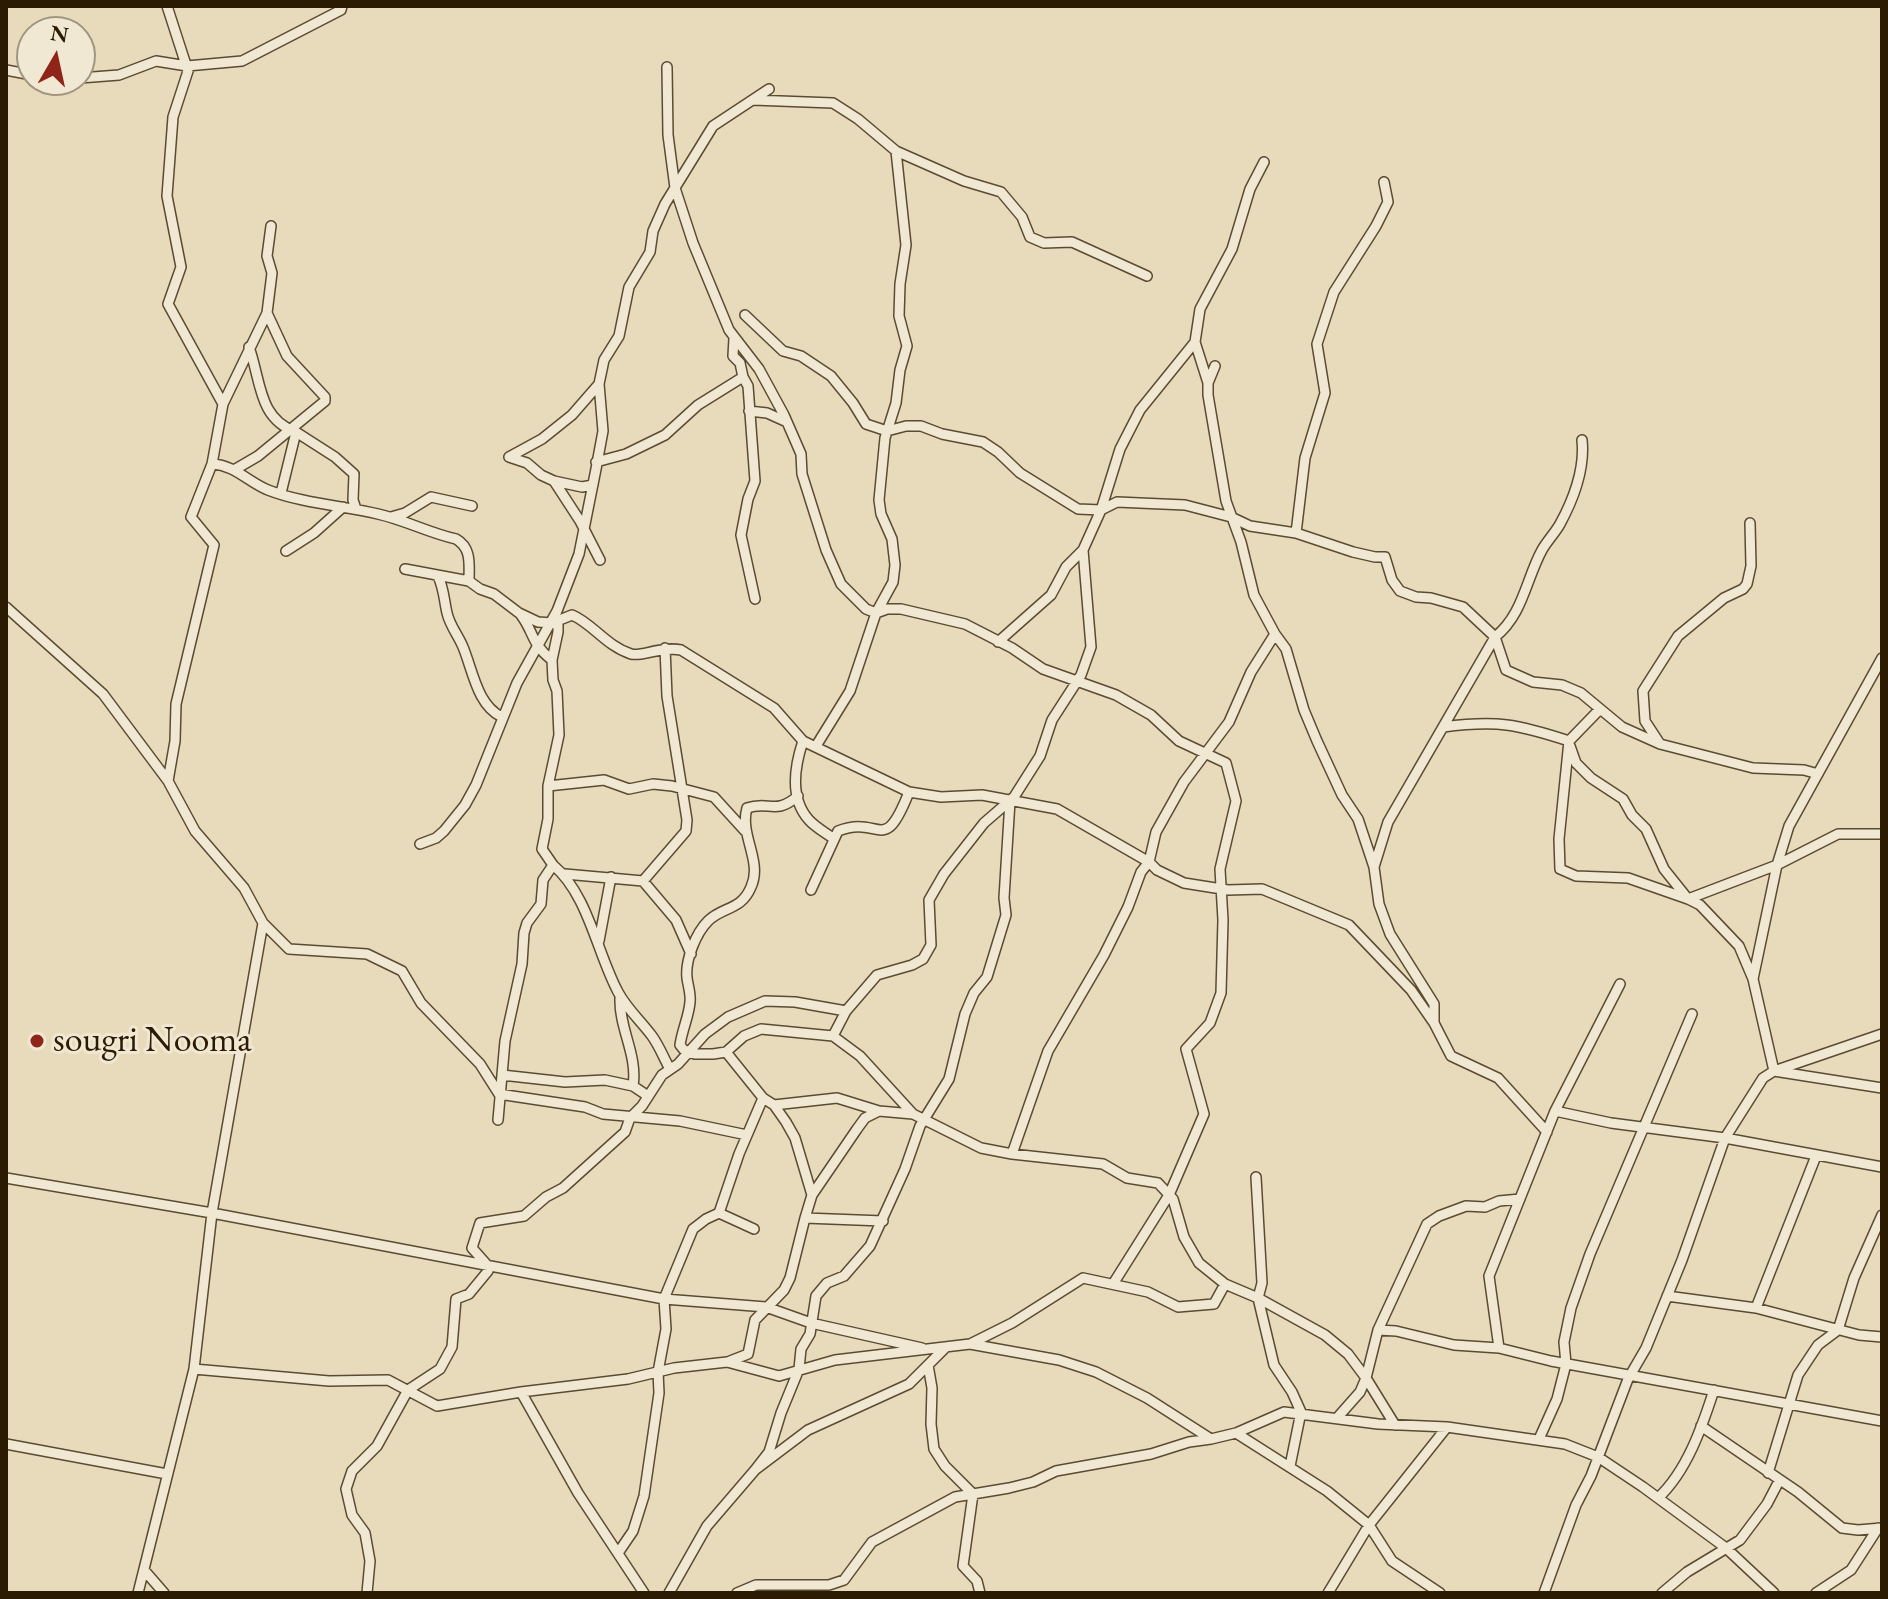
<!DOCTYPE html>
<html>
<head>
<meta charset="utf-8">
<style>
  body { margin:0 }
  #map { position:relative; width:1888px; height:1599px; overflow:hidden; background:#e8dbbc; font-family:"EB Garamond",serif }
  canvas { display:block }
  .frame { position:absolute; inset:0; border:8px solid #2c1b03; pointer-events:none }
  .north { position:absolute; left:16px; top:16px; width:80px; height:80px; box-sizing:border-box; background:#f0e8d3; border:2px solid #a29680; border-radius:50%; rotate:9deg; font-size:22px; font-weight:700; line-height:32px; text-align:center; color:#2c1b03 }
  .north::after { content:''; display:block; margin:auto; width:28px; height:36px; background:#8f2418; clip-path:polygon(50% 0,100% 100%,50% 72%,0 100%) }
</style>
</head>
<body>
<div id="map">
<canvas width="1888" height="1599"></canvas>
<div class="frame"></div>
<div class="north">N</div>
</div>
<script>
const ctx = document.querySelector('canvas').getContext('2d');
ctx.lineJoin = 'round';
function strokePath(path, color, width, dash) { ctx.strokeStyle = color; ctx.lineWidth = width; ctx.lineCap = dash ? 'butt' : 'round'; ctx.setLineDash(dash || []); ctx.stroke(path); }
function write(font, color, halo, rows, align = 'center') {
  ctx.font = font + ' "EB Garamond",serif'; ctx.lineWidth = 6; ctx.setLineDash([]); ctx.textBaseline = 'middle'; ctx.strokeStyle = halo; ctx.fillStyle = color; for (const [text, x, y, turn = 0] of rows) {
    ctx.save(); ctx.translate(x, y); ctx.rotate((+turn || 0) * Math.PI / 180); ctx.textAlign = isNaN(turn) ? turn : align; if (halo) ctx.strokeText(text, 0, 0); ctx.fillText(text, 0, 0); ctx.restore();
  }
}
const minor = new Path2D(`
  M 167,6 L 188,71 L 173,117 L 167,196 L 181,267 L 168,304 L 223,404 L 212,464 L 191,517 L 214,545 L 176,704 L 175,741 L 168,781 L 195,831 L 244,888 L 263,923 L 289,949 L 367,954 L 402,971 L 421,1003 L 480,1064 L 499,1094 L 585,1107 L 603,1114 L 680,1121 L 747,1135
  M 667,67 L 668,135 L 675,188 L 693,243 L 729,330 L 759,369 L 784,415 L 801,454 L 802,474 L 826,550 L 841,584 L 866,609 L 876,613 L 887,609 L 901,609 L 965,624 L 1012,648 L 1043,669 L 1116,695 L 1151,715 L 1179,741 L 1226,763 L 1236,801 L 1220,869 L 1223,920 L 1221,993 L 1210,1023 L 1186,1049 L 1204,1114 L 1169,1195 L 1113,1284
  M 6,70 L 32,75
  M 80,78 L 119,75 L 156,61 L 187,66 L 242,61 L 341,10 L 342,6
  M 753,100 L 833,103 L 858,119 L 896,151 L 964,181 L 1001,192 L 1022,217 L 1030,237 L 1044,243 L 1072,242 L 1147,276
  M 745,315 L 783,351 L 801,356 L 831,376 L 853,403 L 866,424 L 887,431 L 906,426 L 921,426 L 942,434 L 983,442 L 998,452 L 1020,473 L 1078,509 L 1101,510 L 1117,502 L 1185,505 L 1231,517 L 1250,526 L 1296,533 L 1353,552 L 1375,557 L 1385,557 L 1392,580 L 1400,591 L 1416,597 L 1431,598 L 1463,607 L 1495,637 L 1506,670 L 1533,682 L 1562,685 L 1581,693 L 1622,727 L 1660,744 L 1753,768 L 1804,770 L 1818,774
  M 1195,342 L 1208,383
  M 249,347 C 261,380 258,419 296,432 L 281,493
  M 743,377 L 748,386 L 755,481 L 748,499 L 741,535 L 755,599
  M 223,404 L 267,313 L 272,273 L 267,256 L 271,226
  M 749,411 L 767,413 L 787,422
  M 296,432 L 335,457 L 354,474 L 353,500 L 356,509
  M 509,457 L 542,439 L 572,415 L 599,384 L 604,360 L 619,336 L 629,287 L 650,252 L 653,231 L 665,204 L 713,126 L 769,89
  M 509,457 L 527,463 L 541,475 L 554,481 L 580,521 L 600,560
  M 596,462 L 626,454 L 665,435 L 698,405 L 743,377 L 740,363 L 733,356 L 734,338
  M 212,464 C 235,465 248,482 268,490 C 301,503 344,506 378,514 C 405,520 429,533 456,539 C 472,548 469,565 469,581
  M 234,470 L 258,456 L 325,401 L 325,397 L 287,356 L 267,313
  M 554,481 L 582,487 L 593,485
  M 391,517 L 405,513 L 431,497 L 472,506
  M 1296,533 L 1305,458 L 1325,393 L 1317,344 L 1334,292 L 1376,226 L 1388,202 L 1384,182
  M 286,551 L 314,533 L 343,507
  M 405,569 L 469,581 L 480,589 L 494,594 L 519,613 L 538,622 L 552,623 L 572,615 C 592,623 606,646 631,654 C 641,657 661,646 681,650 L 774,708 L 803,741 L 909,792 L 941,797 L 982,795 L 1057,809 L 1149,862 L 1157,870 L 1184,883 L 1228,890 L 1262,889 L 1349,925 L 1411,990 L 1434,1023 L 1451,1056 L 1498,1078 L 1547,1132
  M 438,576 C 444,589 444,600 447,613 C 450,626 458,635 463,647 C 473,671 477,705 502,717
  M 6,607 L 103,694 L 168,781
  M 521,615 C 534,632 531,644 552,660
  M 1275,634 L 1286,649 L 1304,710 L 1317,741 L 1342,795 L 1358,819 L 1374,867 L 1379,904 L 1390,934 L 1434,1004 L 1434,1023
  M 998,642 L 1051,595 L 1066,567 L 1083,550 L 1101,510 L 1120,449 L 1140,410 L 1195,342 L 1200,309 L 1232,249 L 1250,189 L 1264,162
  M 1882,658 L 1789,826 L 1777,865 L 1753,979 L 1774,1071 L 1882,1034
  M 1600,709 L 1569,741 L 1559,839 L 1560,869 L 1576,876 L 1628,878 L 1688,899 L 1777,865 L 1838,834 L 1882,834
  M 1443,727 C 1497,720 1517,724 1569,741
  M 803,741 C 795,765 789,798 809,820 C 815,827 826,833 834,839
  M 1660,744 L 1645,721 L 1643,691 L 1678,636 L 1724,598 L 1743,589 L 1747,584 L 1751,566 L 1750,523
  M 816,746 L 850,691 L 876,613 L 893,582 L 895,565 L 892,539 L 881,514 L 879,500 L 885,438 L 896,403 L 900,370 L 907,346 L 899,316 L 900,284 L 906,245 L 896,151
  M 1570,746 L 1576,763 L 1591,778 L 1623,799 L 1632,815 L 1646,829 L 1664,869 L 1688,899 L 1700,905 L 1739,946 L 1753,979
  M 548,786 L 604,780 L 629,789 L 653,784 L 672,786 L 714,797 L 745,831
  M 798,796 C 774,816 770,800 747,808 C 739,835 763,861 751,887 C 741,911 723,906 708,921 C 696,933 685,960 687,978 C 688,986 691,994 690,1002 C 689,1016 682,1030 680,1045 L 684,1050 L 695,1054 L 713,1054 L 726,1052 L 744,1036 L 761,1029 L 833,1036 L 860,1056 L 913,1114 L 981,1148 L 1012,1154 L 1103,1164 L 1127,1178 L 1158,1183 L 1173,1199 L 1184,1237 L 1199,1263 L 1225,1284 L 1258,1298 L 1325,1335 L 1348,1354 L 1366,1378 L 1395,1425
  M 420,844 L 436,838 L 444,831 L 465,805 L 476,785 L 517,683 L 557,611 L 579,554 L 596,469 L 603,431 L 599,384
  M 553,865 C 588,894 597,953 618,992 C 627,1009 641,1021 652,1036 C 660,1047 664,1059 670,1069
  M 1374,867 L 1388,822 L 1495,637 C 1523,615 1526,579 1542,550 C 1547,541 1555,533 1560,524 C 1573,500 1585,468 1582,440
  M 565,874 L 643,881 L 686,831 L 687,820 L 667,696 L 665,648
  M 643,881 L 676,920 L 691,954
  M 811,890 L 838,831 C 881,814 883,858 909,792
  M 599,941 L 611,877
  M 620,998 C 619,1029 638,1055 633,1086 L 648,1096
  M 833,1036 L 846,1011 L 877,975 L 912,965 L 923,959 L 931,945 L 929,900 L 944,874 L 984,823 L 1014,797 L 1040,756 L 1052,720 L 1081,675 L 1091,647 L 1083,550
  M 726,1052 L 763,1098 L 774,1105 L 786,1122 L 795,1138 L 812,1195
  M 502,1075 L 565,1082 L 605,1080 L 633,1086
  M 774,1105 L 837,1098 L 879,1111 L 913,1114
  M 879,1111 L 865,1118 L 857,1129 L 812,1195 L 805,1218 L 883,1221
  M 1555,1111 L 1611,1123 L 1725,1138 L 1882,1167
  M 498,1120 L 505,1041 L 522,964 L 524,933 L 527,923 L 541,904 L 543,880 L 553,865 L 542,849 L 548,819 L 548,786 L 559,735 L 557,691 L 553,680 L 552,660 L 558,632 L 558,624 L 552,623
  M 1012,1154 L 1048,1051 L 1104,955 L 1128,907 L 1141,872 L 1149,862 L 1156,832 L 1184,782 L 1229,722 L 1251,672 L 1275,634 L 1254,595 L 1241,542 L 1226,501 L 1208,395 L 1208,383 L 1215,366
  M 1256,1177 L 1262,1283 L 1258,1298 L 1274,1365 L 1292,1392 L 1301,1412 L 1290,1466
  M 6,1178 L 212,1213 L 664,1299 L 766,1307 L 811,1323 L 922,1348
  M 719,1213 L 754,1229
  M 1667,1296 L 1756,1308 L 1859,1335 L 1882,1337
  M 1756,1308 L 1816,1156
  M 1378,1330 L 1396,1331 L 1454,1345 L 1499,1348 L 1551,1361 L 1882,1421
  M 970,1344 L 1012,1323 L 1083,1278 L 1148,1292 L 1178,1307 L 1214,1304 L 1225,1284
  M 1499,1348 L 1489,1276 L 1555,1111 L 1620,984
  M 730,1361 L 748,1354 L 755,1320 L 784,1290 L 790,1278 L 805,1218
  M 928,1365 L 932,1388 L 931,1424 L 934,1449 L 945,1466 L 973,1494 L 963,1566 L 977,1581 L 980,1593
  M 194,1369 L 329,1381 L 388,1380 L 437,1406 L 521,1392 L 628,1379 L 674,1368 L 727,1362 L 779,1376 L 835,1360 L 970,1344 L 1059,1360 L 1096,1372 L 1147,1398 L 1211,1439
  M 521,1392 L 578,1493 L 644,1593
  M 1337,1418 L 1360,1392 L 1366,1378 L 1378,1330 L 1427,1224 L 1439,1216 L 1466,1206 L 1485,1207 L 1499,1201 L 1520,1199
  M 1701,1426 L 1798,1492 L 1842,1528 L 1858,1530 L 1882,1528
  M 1236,1433 L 1327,1491 L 1369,1525 L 1392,1561 L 1440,1593
  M 1539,1439 L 1557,1399 L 1566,1364 L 1564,1342 L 1571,1308 L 1590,1254 L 1692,1014
  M 6,1444 L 167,1474
  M 755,1470 L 769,1452 L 781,1413 L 799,1369 L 801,1349 L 810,1334 L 816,1296 L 827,1283 L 844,1276 L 870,1246 L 905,1169 L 920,1126 L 949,1079 L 965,1014 L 974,993 L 987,977 L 1006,915 L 1004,898 L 1010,801
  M 1768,1473 L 1798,1375 L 1818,1345 L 1838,1330 L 1854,1278 L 1882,1215
  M 1658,1498 C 1687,1471 1702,1427 1714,1390
  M 618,1553 L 633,1531 L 644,1496 L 659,1393 L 658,1372 L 666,1329 L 664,1299 L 693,1229 L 706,1219 L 719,1213 L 739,1154 L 763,1098
  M 144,1570 L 164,1593
  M 138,1593 L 194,1369 L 212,1213 L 263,923
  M 367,1593 L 370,1561 L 365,1533 L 352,1515 L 346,1489 L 352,1471 L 377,1446 L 408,1390 L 440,1369 L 452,1347 L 456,1299 L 469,1294 L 488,1271 L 488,1266 L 472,1248 L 480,1223 L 524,1216 L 546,1197 L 563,1188 L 625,1132 L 630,1118 L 642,1106 L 662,1075 L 678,1064 L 705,1034 L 728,1017 L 765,1001 L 795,1002 L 846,1011
  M 669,1593 L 707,1526 L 755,1470 L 808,1430 L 909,1384 L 946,1347
  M 737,1593 L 756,1585 L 829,1585 L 844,1580 L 872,1542 L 955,1497 L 1009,1488 L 1033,1482 L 1056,1471 L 1151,1454 L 1189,1442 L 1211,1439 L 1236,1433 L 1284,1412 L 1378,1424 L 1447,1427 L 1565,1444 L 1598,1457 L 1643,1487 L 1726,1548 L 1774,1593
  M 1328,1593 L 1369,1525 L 1447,1427
  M 1544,1593 L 1576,1505 L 1591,1476 L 1628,1379 L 1646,1348 L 1682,1260 L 1725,1138 L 1763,1078 L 1774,1071 L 1882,1088
  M 1662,1593 L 1687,1572 L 1740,1540 L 1767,1504 L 1779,1481
  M 1816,1593 L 1851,1570 L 1878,1528`);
strokePath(minor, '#5b4b31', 12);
strokePath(minor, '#f0e8d3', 9);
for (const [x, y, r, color] of [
  [37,1041,8,"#8f2418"]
]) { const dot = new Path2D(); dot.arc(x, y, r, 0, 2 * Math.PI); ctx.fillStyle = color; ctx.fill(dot); strokePath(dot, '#f0e8d3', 3); }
write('36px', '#2c1b03', '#f0e8d3', [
  ["sougri Nooma",53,1041]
], 'left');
</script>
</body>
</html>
